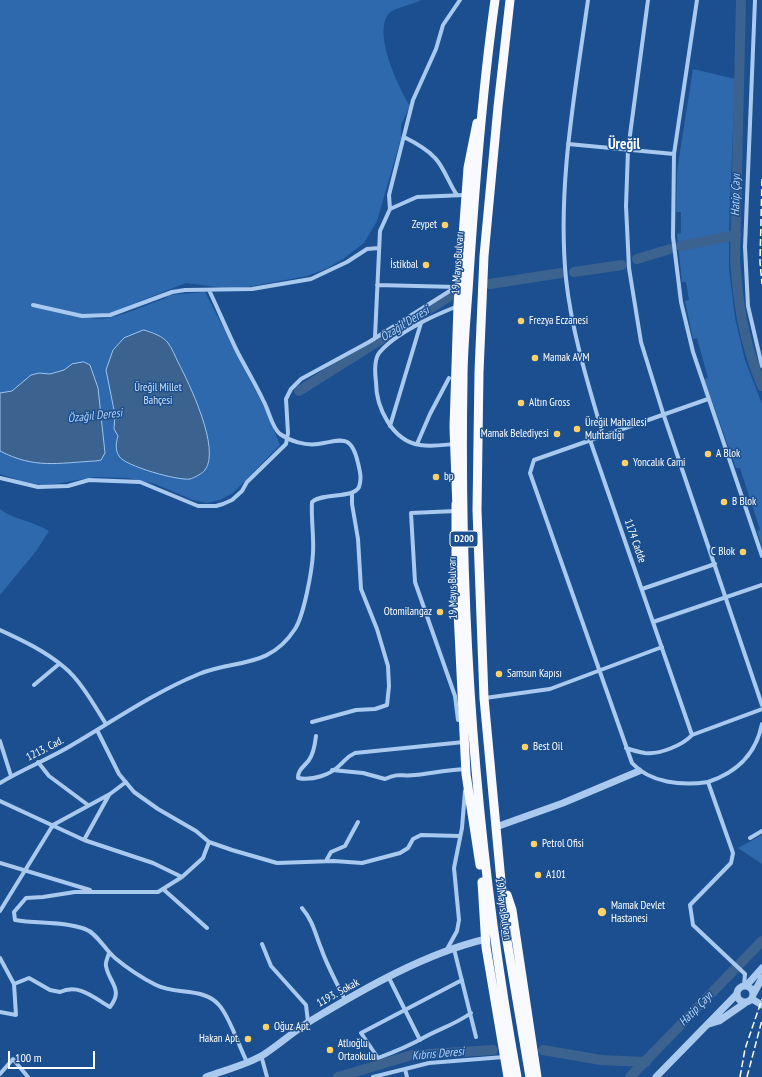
<!DOCTYPE html>
<html>
<head>
<meta charset="utf-8">
<style>
  body { margin:0 }
  #map { position:relative; width:762px; height:1077px; overflow:hidden; background:#1b4f8f; font-family:"PT Sans Narrow",sans-serif }
  canvas { display:block }
  .scale { position:absolute; left:8px; top:1051px; width:87px; height:18px; box-sizing:border-box; border:2px solid #fff; border-top:0; padding-left:5px; font-size:12px; line-height:14px; white-space:nowrap; color:#fff; -webkit-text-stroke:3px #1b4f8f; paint-order:stroke }
</style>
</head>
<body>
<div id="map">
<canvas width="762" height="1077"></canvas>
<div class="scale">100 m</div>
</div>
<script>
const ctx = document.querySelector('canvas').getContext('2d');
ctx.lineJoin = 'round';
function fill(path, color) { ctx.fillStyle = color; ctx.fill(path, 'evenodd'); }
function strokePath(path, color, width, dash) { ctx.strokeStyle = color; ctx.lineWidth = width; ctx.lineCap = dash ? 'butt' : 'round'; ctx.setLineDash(dash || []); ctx.stroke(path); }
function write(font, color, halo, rows, align = 'center') {
  ctx.font = font + ' "PT Sans Narrow",sans-serif'; ctx.lineWidth = 3; ctx.setLineDash([]); ctx.textBaseline = 'middle'; ctx.strokeStyle = halo; ctx.fillStyle = color; for (const [text, x, y, turn = 0] of rows) {
    ctx.save(); ctx.translate(x, y); ctx.rotate((+turn || 0) * Math.PI / 180); ctx.textAlign = isNaN(turn) ? turn : align; if (halo) ctx.strokeText(text, 0, 0); ctx.fillText(text, 0, 0); ctx.restore();
  }
}
fill(new Path2D(`
  M 0,0 L 421,0 C 412,5 401,6 392,11 C 369,26 399,89 410,106 L 401,125 L 401,138 L 377,221 L 364,243 L 343,259 L 326,269 L 307,276 L 248,287 L 224,288 L 186,283 L 110,313 L 90,318 C 109,323 145,305 164,299 L 169,295 L 205,292 L 266,411 L 280,445 L 233,493 L 220,500 L 207,503 L 193,500 L 155,484 L 128,478 L 95,477 L 55,484 L 42,485 L 21,481 L 0,474 Z
  M 693,69 L 735,79 L 729,230 L 729,269 L 735,318 L 745,360 L 762,404 L 762,547 L 757,531 L 760,530 L 740,468 L 736,468 L 704,379 L 708,378 L 697,338 L 693,339 L 685,301 L 689,300 L 686,282 L 682,282 L 677,234 L 681,233 L 681,212 L 676,212 L 677,171 Z
  M 0,509 C 14,520 34,521 49,531 L 37,550 L 0,595 Z
  M 762,835 L 762,864 L 738,848 Z`), '#2e69ad');
const water = new Path2D(`
  M 144,330 C 153,333 163,336 168,343 C 172,348 175,356 178,362 C 189,383 221,449 205,470 C 203,473 194,478 190,479 C 179,481 124,466 119,456 C 115,450 116,443 118,436 L 114,429 L 115,415 L 106,370 L 113,350 L 124,338 Z
  M 84,362 L 90,365 L 98,388 L 105,453 L 101,460 L 95,461 C 57,463 35,469 0,451 L 0,393 L 12,391 L 31,375 L 39,373 L 50,374 L 64,370 L 72,364 Z`);
fill(water, '#3c6290');
strokePath(water, '#9cc4f0', 1);
strokePath(new Path2D(`
  M 741,0 L 735,259 C 738,305 744,343 762,386
  M 681,246 L 736,235
  M 637,259 L 670,249
  M 574,272 L 622,265
  M 490,284 L 561,273
  M 299,391 L 450,296
  M 88,417 L 128,413
  M 543,1050 L 601,1060 L 646,1062
  M 338,1077 L 412,1055 L 493,1050
  M 630,1077 L 762,941`), '#3c6290', 10);
strokePath(new Path2D(`
  M 588,0 C 575,93 557,186 566,279 C 572,333 588,384 603,435
  M 648,0 L 628,150 L 626,206 L 629,268 L 641,342 L 663,413 L 762,705
  M 755,0 L 745,247 L 748,306 L 762,366
  M 404,137 C 414,142 427,149 435,158 C 444,167 449,184 457,195
  M 568,144 L 674,154 L 673,237 L 681,302 L 693,352 L 762,556
  M 674,154 L 697,0
  M 390,209 L 389,195 L 413,100 L 436,49 L 443,25 L 460,0
  M 377,285 L 457,287
  M 33,305 L 82,316 L 110,315 L 172,292 L 185,290 L 252,289 L 311,279 L 347,262 L 367,249 L 379,248
  M 375,337 L 380,231 L 390,209 L 417,197 L 465,195
  M 708,399 L 534,460 L 530,473 L 632,763 C 650,783 682,786 708,782 L 733,853 L 731,863 L 690,905 L 693,925 L 745,974 L 744,986
  M 390,426 L 421,323
  M 590,440 L 692,735
  M 417,444 L 430,414 L 449,378
  M 454,444 C 443,445 431,447 420,445 C 392,441 376,407 376,382 C 375,374 374,360 379,353 C 395,333 435,315 458,306
  M 0,478 L 38,487 L 68,486 L 89,480 L 140,482 L 198,506 L 216,506 L 223,504 L 232,500 L 242,491 L 247,482 L 286,444 L 288,433 L 286,399 L 291,389 L 301,379 L 369,342 L 456,287
  M 456,511 L 411,513 L 415,582 L 455,696 L 458,720
  M 642,589 L 715,564
  M 653,622 L 762,585
  M 0,630 C 22,640 45,651 64,667 C 81,681 94,705 106,724
  M 34,685 L 59,664
  M 485,698 L 550,689 L 662,647
  M 312,722 L 356,710 L 375,709 L 387,705 L 389,686 L 388,666 L 377,629 L 361,589 L 358,539 L 352,504 L 352,493
  M 97,730 L 119,774 L 134,792 L 158,809 L 196,831 L 209,842 L 232,850 L 277,863 L 334,861 L 362,863 L 400,853 L 408,848 L 413,839 L 421,835 L 460,836
  M 316,736 C 315,744 314,753 309,760 C 304,767 298,769 298,778 C 312,781 331,775 341,764 C 346,759 348,756 355,753 L 464,742
  M 0,741 L 11,776
  M 626,748 C 632,750 639,752 645,753 C 659,755 683,745 692,735 L 762,709
  M 38,762 L 49,776 L 88,805
  M 332,770 L 363,773 L 385,779 C 401,772 401,777 415,775 C 432,773 448,770 465,769
  M 708,782 C 736,773 756,754 762,724
  M 0,783 C 23,769 49,759 72,745 C 113,721 155,692 199,674 C 236,659 269,669 295,629 C 304,615 312,571 313,553 C 314,536 311,519 312,502 C 324,492 353,499 359,487 C 362,479 360,471 358,463 C 351,432 340,441 318,444 C 305,446 290,441 280,434 C 272,428 269,411 264,402 C 256,385 247,370 238,353 C 228,333 219,311 209,290
  M 0,801 L 84,840 L 153,863 L 182,877
  M 750,838 L 762,831
  M 84,840 L 109,795
  M 209,842 L 203,858 L 182,877 L 158,892 L 75,892 L 43,897 L 26,898 L 14,912 L 15,920 C 38,924 63,921 85,929 C 97,933 105,950 115,958 C 127,968 142,978 156,985 C 175,995 204,987 219,1005 C 230,1017 239,1047 247,1062
  M 326,861 L 331,852 L 345,846 L 358,822
  M 0,863 L 90,890
  M 163,889 L 207,928
  M 302,908 C 313,921 315,933 321,948 C 327,966 337,983 345,1000
  M 0,911 L 53,825 L 110,794 L 126,782
  M 262,944 L 271,966 L 306,1005 L 308,1022
  M 454,949 L 476,1037
  M 446,951 L 457,931 L 459,920 L 454,868 L 462,828 L 465,791
  M 0,958 L 14,984 L 16,1015 L 0,1012
  M 389,978 L 420,1040
  M 462,980 L 361,1033 L 378,1058 C 394,1052 409,1046 423,1038 C 439,1029 456,1024 471,1013
  M 14,984 L 29,978 L 50,990 L 60,992 C 79,983 94,998 110,1007 C 124,989 109,983 106,966 C 105,962 108,957 109,953
  M 261,1055 L 267,1077
  M 405,1069 L 407,1077
  M 0,1074 L 13,1059 L 28,1077
  M 373,1077 L 429,1063 L 504,1057`), '#a9c9ee', 4);
strokePath(new Path2D(`
  M 496,827 L 563,803 L 639,771
  M737 994a8 8 0 1 1 16 0a8 8 0 1 1-16 0Z
  M 746,986 L 762,968
  M 754,993 L 762,978
  M 752,999 L 762,1005
  M 709,1024 L 719,1021 L 745,1003
  M 206,1077 C 225,1070 246,1065 263,1055 C 280,1044 295,1030 312,1020 C 365,988 426,953 486,939
  M 656,1077 L 737,994`), '#a9c9ee', 7);
strokePath(new Path2D(`
  M 495,0 C 482,92 475,184 469,276 C 467,310 463,345 463,379 C 459,613 475,847 517,1077
  M 510,0 L 498,107 L 484,256 L 479,372 L 477,510 L 484,698 L 506,935 L 530,1077
  M 456,504 L 456,571 L 466,774 L 480,865
  M 457,509 L 454,427 L 458,305 L 468,168 L 477,123
  M 482,882 L 486,947 L 508,1077
  M 507,895 L 512,910 L 537,1077`), '#f8faff', 9);
strokePath(new Path2D(`
  M 762,179 L 760,262 L 762,284
  M 740,1077 L 745,1049 L 762,999
  M 747,1077 L 762,1020`), '#fff', 1.5, [7, 3]);
for (const [x, y, r, color] of [
  [445,225,4,"#ffd166"],
  [426,265,4,"#ffd166"],
  [521,321,4,"#ffd166"],
  [535,358,4,"#ffd166"],
  [521,403,4,"#ffd166"],
  [577,429,4,"#ffd166"],
  [557,434,4,"#ffd166"],
  [708,454,4,"#ffd166"],
  [625,463,4,"#ffd166"],
  [436,477,4,"#ffd166"],
  [724,502,4,"#ffd166"],
  [743,552,4,"#ffd166"],
  [440,612,4,"#ffd166"],
  [499,674,4,"#ffd166"],
  [525,747,4,"#ffd166"],
  [534,844,4,"#ffd166"],
  [538,875,4,"#ffd166"],
  [602,912,5,"#ffd166"],
  [266,1027,4,"#ffd166"],
  [248,1039,4,"#ffd166"],
  [330,1050,4,"#ffd166"]
]) { const dot = new Path2D(); dot.arc(x, y, r, 0, 2 * Math.PI); ctx.fillStyle = color; ctx.fill(dot); strokePath(dot, '#1b4f8f', 1.5); }
for (const [x, y, w] of [
  [464,539,28]
]) { const box = new Path2D(); box.roundRect(x - w / 2, y - 8, w, 16, 3); ctx.fillStyle = '#1b4f8f'; ctx.fill(box); strokePath(box, '#fff', 1); }
write('bold 10px', '#fff', null, [
  ["D200",464,539]
]);
write('11px', '#fff', '#1b4f8f', [
  ["Zeypet",437,225,"right"],
  ["İstikbal",418,265,"right"],
  ["Frezya Eczanesi",529,321],
  ["Mamak AVM",543,358],
  ["Altın Gross",529,403],
  ["Üreğil Mahallesi",585,423],
  ["Muhtarlığı",585,436],
  ["Mamak Belediyesi",549,434,"right"],
  ["A Blok",716,454],
  ["Yoncalık Cami",633,463],
  ["bp",444,477],
  ["B Blok",732,502],
  ["C Blok",735,552,"right"],
  ["Otomilangaz",432,612,"right"],
  ["Samsun Kapısı",507,674],
  ["Best Oil",533,747],
  ["Petrol Ofisi",542,844],
  ["A101",546,875],
  ["Mamak Devlet",611,906],
  ["Hastanesi",611,919],
  ["Oğuz Apt.",274,1027],
  ["Hakan Apt.",240,1039,"right"],
  ["Atlıoğlu",338,1044],
  ["Ortaokulu",338,1057]
], 'left');
write('11px', '#fff', '#1b4f8f', [
  ["19 Mayıs Bulvarı",458,263,-86],
  ["1174 Cadde",635,541,71],
  ["19 Mayıs Bulvarı",453,588,-91],
  ["1213. Cad.",45,749,-27],
  ["19 Mayıs Bulvarı",503,909,82],
  ["1193. Sokak",338,993,-29]
]);
write('11px', '#cfe3fa', '#1b4f8f', [
  ["Üreğil Millet",158,388],
  ["Bahçesi",158,401]
]);
write('italic 12px', '#b5d3f5', '#1b4f8f', [
  ["Hatip Çayı",736,195,-89],
  ["Özağıl Deresi",405,324,-32],
  ["Özağıl Deresi",95,416,-6],
  ["Hatip Çayı",696,1009,-46],
  ["Kıbrıs Deresi",438,1054,-5]
]);
write('bold 15px', '#fff', '#1b4f8f', [
  ["Üreğil",624,145]
]);
</script>
</body>
</html>
